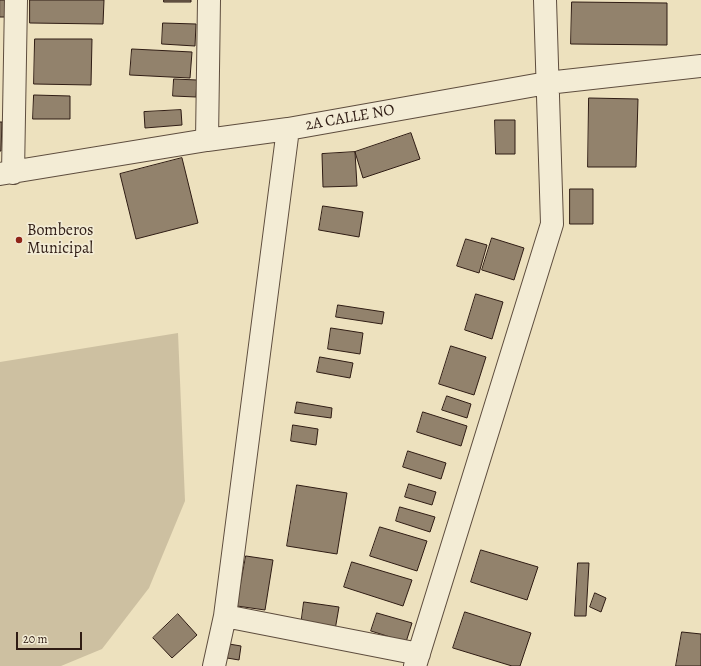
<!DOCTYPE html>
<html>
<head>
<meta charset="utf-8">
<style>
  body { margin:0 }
  #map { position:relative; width:701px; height:666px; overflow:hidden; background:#ede1be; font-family:Alegreya,serif }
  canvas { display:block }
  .scale { position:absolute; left:16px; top:632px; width:66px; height:18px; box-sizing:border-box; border:2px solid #2f1c14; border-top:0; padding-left:5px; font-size:12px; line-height:14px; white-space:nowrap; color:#2f1c14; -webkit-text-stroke:3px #f3ecd5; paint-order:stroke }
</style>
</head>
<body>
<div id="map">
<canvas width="701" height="666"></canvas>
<div class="scale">20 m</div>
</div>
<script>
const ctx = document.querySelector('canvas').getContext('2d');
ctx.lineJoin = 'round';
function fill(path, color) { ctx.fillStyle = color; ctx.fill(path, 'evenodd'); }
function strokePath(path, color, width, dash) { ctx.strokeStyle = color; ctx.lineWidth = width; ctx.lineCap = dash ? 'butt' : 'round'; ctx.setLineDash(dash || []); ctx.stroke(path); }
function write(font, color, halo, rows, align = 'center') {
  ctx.font = font + ' Alegreya,serif'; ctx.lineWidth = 3.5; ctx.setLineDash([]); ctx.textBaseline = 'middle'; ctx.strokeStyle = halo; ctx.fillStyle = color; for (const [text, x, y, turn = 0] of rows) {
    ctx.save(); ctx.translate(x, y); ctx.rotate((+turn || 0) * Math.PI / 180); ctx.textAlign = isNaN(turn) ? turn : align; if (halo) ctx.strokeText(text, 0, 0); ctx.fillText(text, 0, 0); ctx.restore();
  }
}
fill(new Path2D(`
  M 178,333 L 185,501 L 149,588 L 102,649 L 61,666 L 0,666 L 0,362 Z`), '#cdc0a1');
const building = new Path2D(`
  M 0,0 L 6,0 L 5,17 L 0,17 Z
  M 30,0 L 104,0 L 103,24 L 30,23 Z
  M 164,0 L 191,0 L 191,2 L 164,2 Z
  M 572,2 L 667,3 L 667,45 L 571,44 Z
  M 163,23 L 196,24 L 195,46 L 162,44 Z
  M 35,39 L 92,39 L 91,85 L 34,84 Z
  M 132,49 L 192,52 L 190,78 L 130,75 Z
  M 174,79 L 197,80 L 196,97 L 173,96 Z
  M 34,95 L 70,96 L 70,119 L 33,119 Z
  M 589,98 L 638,99 L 636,167 L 588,167 Z
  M 181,110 L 182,125 L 145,128 L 144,112 Z
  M 495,120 L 515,120 L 515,154 L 496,154 Z
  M 0,122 L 2,122 L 1,151 L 0,151 Z
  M 411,133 L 420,159 L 363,178 L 355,152 Z
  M 355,152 L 357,186 L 323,187 L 322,154 Z
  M 182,158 L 198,223 L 136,239 L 120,174 Z
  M 570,189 L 593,189 L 593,224 L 570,224 Z
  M 323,206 L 363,212 L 359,237 L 319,230 Z
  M 492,238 L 524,248 L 514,280 L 482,270 Z
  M 466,239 L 487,245 L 479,273 L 457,266 Z
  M 476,294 L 503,302 L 492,339 L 465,330 Z
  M 338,305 L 384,312 L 382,324 L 336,317 Z
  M 331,328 L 363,333 L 360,354 L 328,349 Z
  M 451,346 L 486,357 L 474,395 L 439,384 Z
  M 320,357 L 353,363 L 350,378 L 317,372 Z
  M 447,396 L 471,404 L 467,418 L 442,410 Z
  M 297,402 L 332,408 L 331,418 L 295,413 Z
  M 423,412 L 467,426 L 461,446 L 417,432 Z
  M 293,425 L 318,429 L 316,445 L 291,441 Z
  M 408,451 L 446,463 L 441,479 L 403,467 Z
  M 409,484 L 436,492 L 432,505 L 405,497 Z
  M 297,485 L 347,493 L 337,554 L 287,546 Z
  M 400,507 L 435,517 L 430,532 L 396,521 Z
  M 380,527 L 427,541 L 417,571 L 370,556 Z
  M 481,550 L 538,567 L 527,600 L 471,582 Z
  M 246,556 L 273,560 L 265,610 L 237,606 Z
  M 352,562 L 412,580 L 403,606 L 344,587 Z
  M 578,563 L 589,563 L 586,616 L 575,616 Z
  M 595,593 L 606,598 L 601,612 L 590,607 Z
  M 304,602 L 339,607 L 335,630 L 301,625 Z
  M 465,612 L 531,633 L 520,666 L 512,666 L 453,648 Z
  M 377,613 L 412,623 L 406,642 L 371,631 Z
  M 178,614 L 197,635 L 172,658 L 153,638 Z
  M 682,632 L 701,634 L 701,666 L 676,666 Z
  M 229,644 L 241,646 L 239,660 L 227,658 Z`);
fill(building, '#92826c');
strokePath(building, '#2f1c14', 1);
const street = new Path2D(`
  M 207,140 L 209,0
  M 13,173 L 16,0
  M 0,174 L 207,140 L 288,129 L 547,83 L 701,66
  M 225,616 L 419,654
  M 214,666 L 225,616 L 288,129
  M 415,666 L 552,224 L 545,0`);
strokePath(street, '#5e4d3e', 24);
strokePath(street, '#f3ecd5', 22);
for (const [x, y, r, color] of [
  [19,240,4,"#8f2418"]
]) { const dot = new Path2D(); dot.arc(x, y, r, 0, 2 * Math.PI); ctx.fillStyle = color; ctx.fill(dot); strokePath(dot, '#f3ecd5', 1.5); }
write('16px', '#2f1c14', '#f3ecd5', [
  ["2A CALLE NO",350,118,-10]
]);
write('16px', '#2f1c14', '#f3ecd5', [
  ["Bomberos",27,231],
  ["Municipal",27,249]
], 'left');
</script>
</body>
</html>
